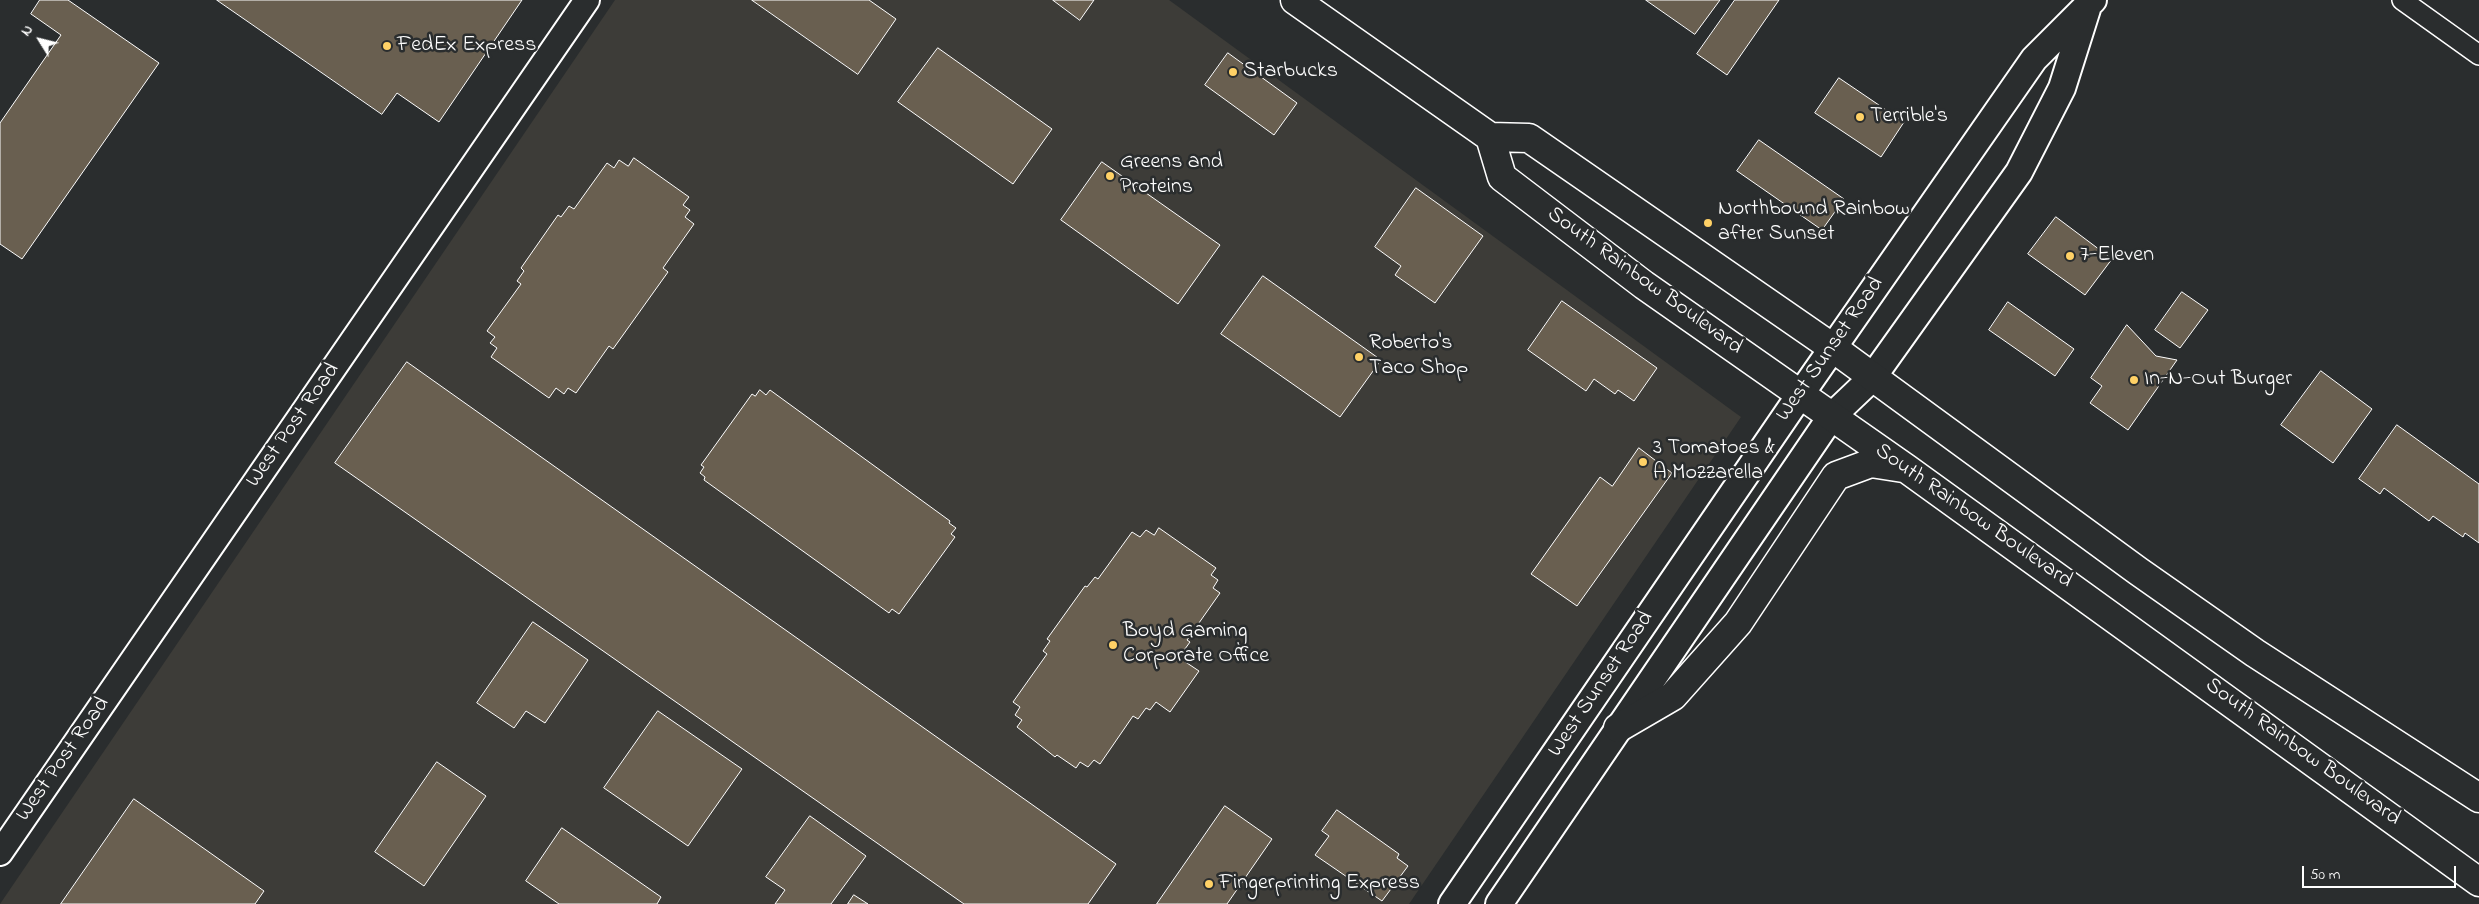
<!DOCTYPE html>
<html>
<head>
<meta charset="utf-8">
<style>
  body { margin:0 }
  #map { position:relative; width:2479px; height:904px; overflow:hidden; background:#2a2d2e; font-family:"Indie Flower",sans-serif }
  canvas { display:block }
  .north { position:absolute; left:15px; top:15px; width:50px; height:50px; -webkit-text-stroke:4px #2a2d2e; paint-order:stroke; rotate:306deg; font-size:14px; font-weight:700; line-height:20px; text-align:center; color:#fff }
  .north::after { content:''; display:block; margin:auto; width:18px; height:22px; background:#fff; clip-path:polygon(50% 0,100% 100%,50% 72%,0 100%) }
  .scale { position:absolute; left:2302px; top:866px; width:154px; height:22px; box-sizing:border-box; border:2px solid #fff; border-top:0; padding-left:6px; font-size:15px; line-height:18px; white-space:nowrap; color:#fff; -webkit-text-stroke:4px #2a2d2e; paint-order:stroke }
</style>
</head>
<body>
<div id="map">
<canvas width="2479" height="904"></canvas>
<div class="north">N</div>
<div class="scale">50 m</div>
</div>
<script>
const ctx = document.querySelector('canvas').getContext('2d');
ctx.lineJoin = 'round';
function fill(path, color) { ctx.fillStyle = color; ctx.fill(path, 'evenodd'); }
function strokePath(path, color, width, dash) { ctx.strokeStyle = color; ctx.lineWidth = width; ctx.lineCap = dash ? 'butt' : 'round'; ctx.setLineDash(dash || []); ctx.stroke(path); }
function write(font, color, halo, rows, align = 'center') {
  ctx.font = font + ' "Indie Flower",sans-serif'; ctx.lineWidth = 5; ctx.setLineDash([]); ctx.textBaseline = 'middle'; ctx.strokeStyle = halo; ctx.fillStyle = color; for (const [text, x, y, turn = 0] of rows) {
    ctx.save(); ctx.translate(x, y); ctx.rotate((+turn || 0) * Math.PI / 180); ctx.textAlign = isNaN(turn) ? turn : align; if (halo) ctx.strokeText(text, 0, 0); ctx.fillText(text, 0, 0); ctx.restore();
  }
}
fill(new Path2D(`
  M 615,0 L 1169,0 L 1741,417 L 1409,904 L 0,904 Z`), '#3d3c38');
const building = new Path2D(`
  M 40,0 L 68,0 L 159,63 L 22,259 L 0,244 L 0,123 L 61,35 L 31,14 Z
  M 217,0 L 522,0 L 439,122 L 397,93 L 382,114 Z
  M 752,0 L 869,0 L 896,19 L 858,74 Z
  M 1053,0 L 1094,0 L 1080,20 Z
  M 1646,0 L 1720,0 L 1695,34 Z
  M 1735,0 L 1779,0 L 1727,75 L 1697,54 Z
  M 938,48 L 1052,129 L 1013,184 L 898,102 Z
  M 1228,53 L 1297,103 L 1274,135 L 1205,85 Z
  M 1839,78 L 1904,122 L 1881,157 L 1815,113 Z
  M 1759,140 L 1844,199 L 1822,230 L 1737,171 Z
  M 634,158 L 689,197 L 683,205 L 690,210 L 685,217 L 694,224 L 663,268 L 668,272 L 613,349 L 609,346 L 576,393 L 568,388 L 564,394 L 556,388 L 549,398 L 491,357 L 497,348 L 490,343 L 495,337 L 487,331 L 521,284 L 517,281 L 524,271 L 521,268 L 558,215 L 561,217 L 569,206 L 574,209 L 607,163 L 614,168 L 619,160 L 628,166 Z
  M 1102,162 L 1220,245 L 1178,304 L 1061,220 Z
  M 1416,188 L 1483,236 L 1435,303 L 1395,275 L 1401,266 L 1375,247 Z
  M 2056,217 L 2112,259 L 2085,295 L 2028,254 Z
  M 1263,276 L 1381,360 L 1340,417 L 1221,334 Z
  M 2182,292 L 2208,310 L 2180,348 L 2155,330 Z
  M 1562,301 L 1657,368 L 1634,401 L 1618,390 L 1615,394 L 1594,379 L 1586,391 L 1528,350 Z
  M 2008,302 L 2074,349 L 2055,376 L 1989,330 Z
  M 2127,325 L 2156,356 L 2177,360 L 2128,430 L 2090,403 L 2102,386 L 2091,378 Z
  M 407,362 L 1116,864 L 1088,904 L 964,904 L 335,463 Z
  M 2321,371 L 2372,409 L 2333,463 L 2281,425 Z
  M 760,390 L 766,395 L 770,390 L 950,521 L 949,523 L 956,528 L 951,534 L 955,537 L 899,614 L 892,609 L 889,613 L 704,480 L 705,477 L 700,473 L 704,467 L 701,465 L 752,394 L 755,396 Z
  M 2397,425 L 2479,484 L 2479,543 L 2465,533 L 2463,537 L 2433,516 L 2429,521 L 2384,488 L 2380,494 L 2359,479 Z
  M 1639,448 L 1672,473 L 1577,606 L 1531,574 L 1600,477 L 1612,486 Z
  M 1159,528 L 1216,568 L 1211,575 L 1218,580 L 1213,588 L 1220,593 L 1187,640 L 1190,642 L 1182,653 L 1187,657 L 1184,661 L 1199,671 L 1170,712 L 1156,702 L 1150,710 L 1146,708 L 1138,719 L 1133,716 L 1100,764 L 1094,760 L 1088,767 L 1080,762 L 1076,768 L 1057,755 L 1055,757 L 1017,727 L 1022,720 L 1015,715 L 1020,707 L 1013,702 L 1047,654 L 1043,651 L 1050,641 L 1047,639 L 1085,586 L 1087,587 L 1095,577 L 1098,579 L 1132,532 L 1140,537 L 1146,530 L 1154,535 Z
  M 533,622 L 588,660 L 545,723 L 526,711 L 514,728 L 477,703 Z
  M 658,711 L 742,769 L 688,846 L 604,788 Z
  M 437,762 L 486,796 L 424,886 L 375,852 Z
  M 134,799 L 264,891 L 255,904 L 61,904 Z
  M 1225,806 L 1272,839 L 1227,904 L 1157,904 Z
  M 1337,810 L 1399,854 L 1397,858 L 1408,866 L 1382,901 L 1315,855 L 1329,836 L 1322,831 Z
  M 810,816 L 866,856 L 831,904 L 775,904 L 785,890 L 766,877 Z
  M 562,828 L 661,897 L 657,904 L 559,904 L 526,881 Z
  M 854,895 L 868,904 L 848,904 Z`);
fill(building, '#695f50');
strokePath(building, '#fff', 1);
const minor = new Path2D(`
  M 2402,0 L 2479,55`);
const tertiary = new Path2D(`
  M 0,853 L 587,0`);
const secondary = new Path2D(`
  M 1452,904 L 1800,395 L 2034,59 L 2093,0
  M 1499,904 L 1831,417 L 1872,378 L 2019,172 L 2062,88 L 2087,9`);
const primary = new Path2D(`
  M 1295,0 L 1490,137 L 1529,138 L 1833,348 L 2138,571 L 2255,653 L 2479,798
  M 1490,137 L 1502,177 L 1644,285 L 1907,469 L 2479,882
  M 1618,728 L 1673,696 L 1738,623 L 1836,476 L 1871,463 L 1903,468`);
strokePath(minor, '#fff', 22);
strokePath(tertiary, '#fff', 28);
strokePath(secondary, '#fff', 30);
strokePath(primary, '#fff', 31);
strokePath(minor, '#2a2d2e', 19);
strokePath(tertiary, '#2a2d2e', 24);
strokePath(secondary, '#2a2d2e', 26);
strokePath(primary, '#2a2d2e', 28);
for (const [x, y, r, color] of [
  [387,46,5,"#ffd166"],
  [1233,72,5,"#ffd166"],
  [1860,117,5,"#ffd166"],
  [1110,176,5,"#ffd166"],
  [1708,223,5,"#ffd166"],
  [2070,256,5,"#ffd166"],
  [1359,357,5,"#ffd166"],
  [2134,380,5,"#ffd166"],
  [1643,462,5,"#ffd166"],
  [1113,645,5,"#ffd166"],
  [1209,884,5,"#ffd166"]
]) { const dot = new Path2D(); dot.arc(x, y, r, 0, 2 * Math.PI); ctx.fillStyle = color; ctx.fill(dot); strokePath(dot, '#2a2d2e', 2); }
write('22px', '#fff', '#2a2d2e', [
  ["FedEx Express",397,46],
  ["Starbucks",1243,72],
  ["Terrible's",1870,117],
  ["Greens and",1120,163],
  ["Proteins",1120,188],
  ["Northbound Rainbow",1718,210],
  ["after Sunset",1718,235],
  ["7-Eleven",2080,256],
  ["Roberto's",1369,344],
  ["Taco Shop",1369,369],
  ["In-N-Out Burger",2144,380],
  ["3 Tomatoes &",1653,449],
  ["A Mozzarella",1653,474],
  ["Boyd Gaming",1123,632],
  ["Corporate Office",1123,657],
  ["Fingerprinting Express",1219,884]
], 'left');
write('22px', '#fff', '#2a2d2e', [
  ["South Rainbow Boulevard",1644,282,36],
  ["West Sunset Road",1831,350,-55],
  ["West Post Road",294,426,-55],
  ["South Rainbow Boulevard",1973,517,35],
  ["West Sunset Road",1602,685,-56],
  ["South Rainbow Boulevard",2302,753,36],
  ["West Post Road",64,760,-55]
]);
</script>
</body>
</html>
